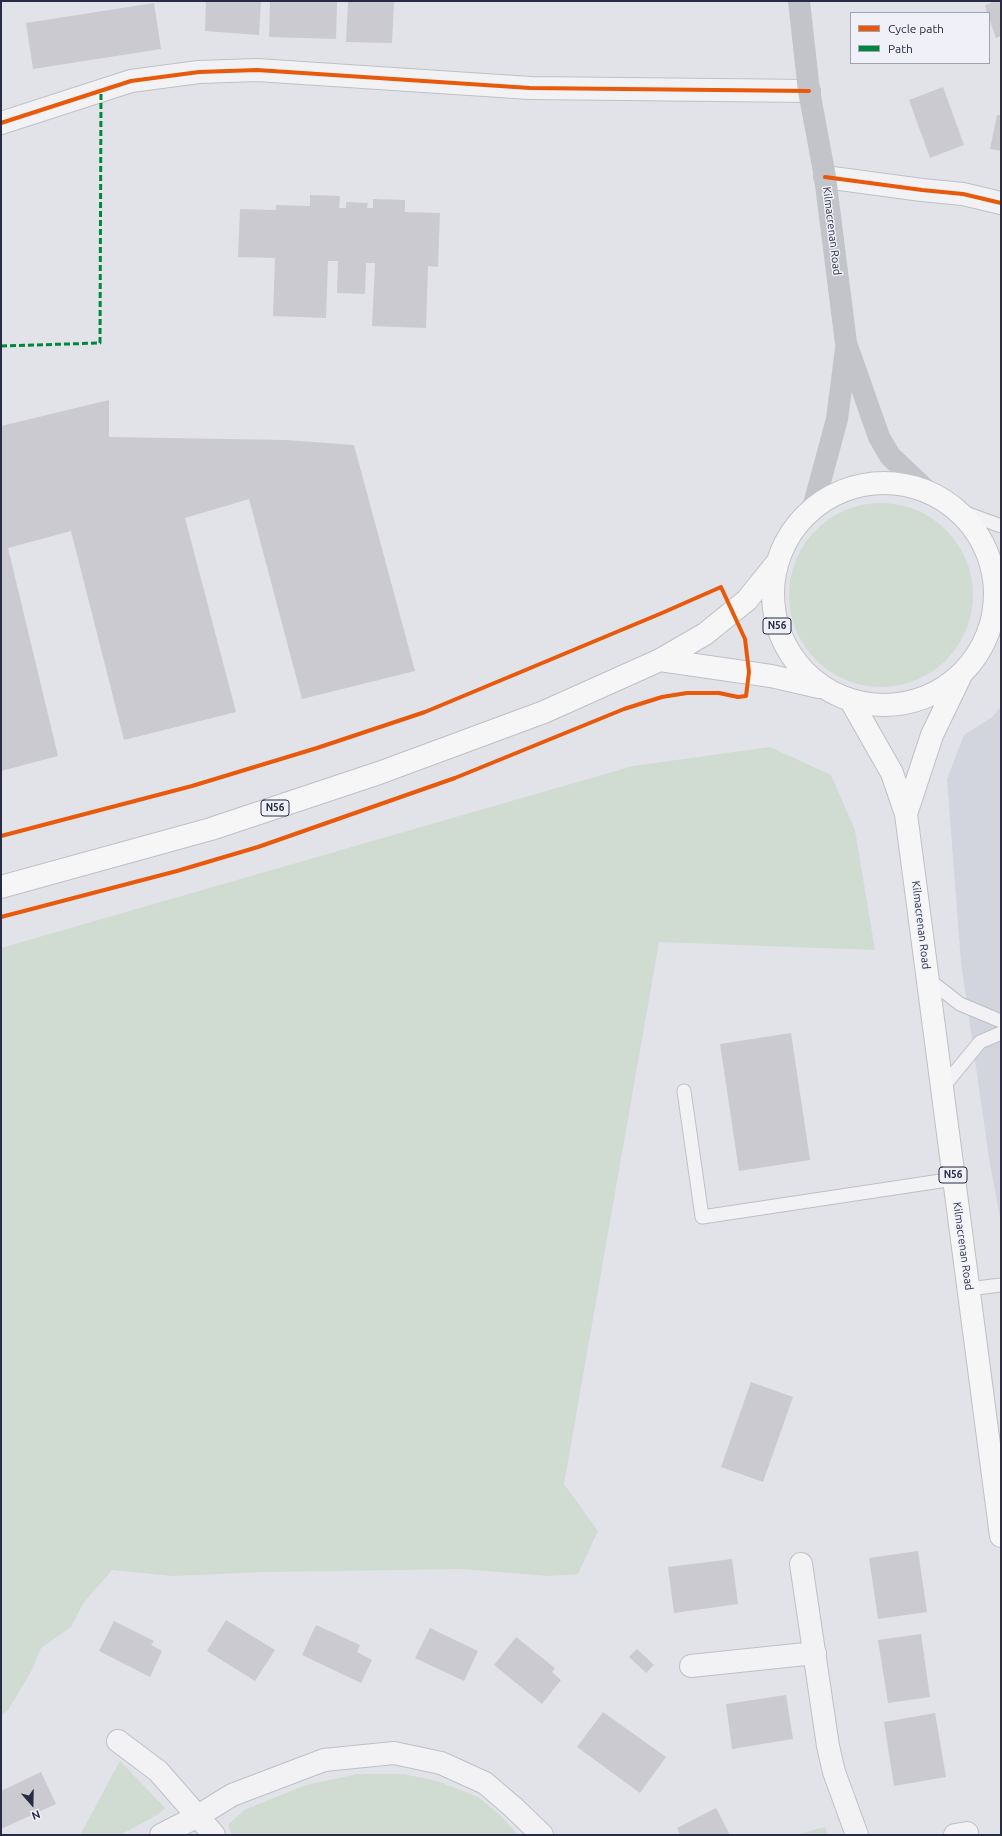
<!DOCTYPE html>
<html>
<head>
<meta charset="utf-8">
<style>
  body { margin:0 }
  #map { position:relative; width:1002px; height:1836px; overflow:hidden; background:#e2e3e8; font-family:Ubuntu,sans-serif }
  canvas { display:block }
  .frame { position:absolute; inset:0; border:2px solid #272b44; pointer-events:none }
  .legend { position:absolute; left:850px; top:12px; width:140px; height:52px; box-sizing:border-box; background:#f0f1f8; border:1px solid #a0a2b0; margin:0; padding:5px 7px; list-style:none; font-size:12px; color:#272b44 }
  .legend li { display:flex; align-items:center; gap:8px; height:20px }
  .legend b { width:20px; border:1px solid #a0a2b0 }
  .north { position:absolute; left:12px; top:1784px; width:40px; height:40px; -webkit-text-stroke:3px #f0f1f8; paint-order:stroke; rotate:160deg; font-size:11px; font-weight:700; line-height:16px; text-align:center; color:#272b44 }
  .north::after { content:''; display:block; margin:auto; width:14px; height:18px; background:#272b44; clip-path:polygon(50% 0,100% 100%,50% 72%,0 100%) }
</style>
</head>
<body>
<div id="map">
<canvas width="1002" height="1836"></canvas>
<div class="frame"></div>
<ul class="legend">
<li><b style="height:5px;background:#e8590c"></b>Cycle path</li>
<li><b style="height:5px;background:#00873e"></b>Path</li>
</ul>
<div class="north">N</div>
</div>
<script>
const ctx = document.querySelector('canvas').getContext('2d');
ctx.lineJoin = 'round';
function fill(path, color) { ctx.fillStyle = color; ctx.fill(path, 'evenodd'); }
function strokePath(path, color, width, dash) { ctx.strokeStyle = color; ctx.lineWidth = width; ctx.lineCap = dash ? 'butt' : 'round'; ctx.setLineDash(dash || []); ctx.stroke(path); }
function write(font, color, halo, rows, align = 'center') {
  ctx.font = font + ' Ubuntu,sans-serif'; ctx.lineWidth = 3; ctx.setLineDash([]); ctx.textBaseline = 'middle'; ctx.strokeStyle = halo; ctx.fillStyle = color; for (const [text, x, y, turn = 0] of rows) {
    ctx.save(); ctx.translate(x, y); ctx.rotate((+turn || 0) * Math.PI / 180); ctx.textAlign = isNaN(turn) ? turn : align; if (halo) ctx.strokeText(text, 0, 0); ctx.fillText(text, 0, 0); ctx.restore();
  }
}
fill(new Path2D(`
  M 1001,707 L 1001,1223 L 989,1158 L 961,962 L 947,779 L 964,735 L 991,718 Z`), '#d2d4de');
fill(new Path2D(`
  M789 595a92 92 0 1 1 184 0a92 92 0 1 1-184 0Z
  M 770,747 L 831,775 L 855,830 L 875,950 L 659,942 L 564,1484 L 598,1531 L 578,1574 L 548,1576 L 462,1569 L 264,1572 L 173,1576 L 112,1570 L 84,1602 L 71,1627 L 41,1648 L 32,1670 L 8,1710 L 1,1716 L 1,948 L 633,766 Z
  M 120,1761 L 165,1808 L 157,1815 L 120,1835 L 80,1835 Z
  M 358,1774 L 404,1774 L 440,1782 L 478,1797 L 500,1815 L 518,1835 L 232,1835 L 228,1825 L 244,1810 L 306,1785 Z
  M 825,1827 L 828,1835 L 795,1835 Z`), '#d0dbd2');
fill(new Path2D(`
  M 206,1 L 261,1 L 259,35 L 205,31 Z
  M 270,1 L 337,2 L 336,39 L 269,37 Z
  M 348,1 L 394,1 L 392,43 L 346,42 Z
  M 996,1 L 1001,1 L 1001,36 L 996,38 L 989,18 L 989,13 L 987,13 L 985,5 Z
  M 154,3 L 161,49 L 33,69 L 26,23 Z
  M 943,87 L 964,145 L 930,158 L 909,100 Z
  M 997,115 L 1001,115 L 1001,151 L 990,149 Z
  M 310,195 L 340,196 L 339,208 L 346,208 L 346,202 L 368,203 L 367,208 L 373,208 L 373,199 L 405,200 L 405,212 L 440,213 L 438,267 L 428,266 L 426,328 L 372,326 L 375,263 L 366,263 L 365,294 L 337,293 L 338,261 L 328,261 L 326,318 L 273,316 L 275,258 L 238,257 L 240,209 L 276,210 L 276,205 L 310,206 Z
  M 109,400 L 109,437 L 286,440 L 354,445 L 415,671 L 302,699 L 249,499 L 185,518 L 236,712 L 124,740 L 71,531 L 8,548 L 58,756 L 1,771 L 1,426 Z
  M 791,1033 L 810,1160 L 739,1171 L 720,1044 Z
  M 751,1382 L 793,1397 L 763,1482 L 721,1467 Z
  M 918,1551 L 927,1612 L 878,1619 L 869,1558 Z
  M 732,1559 L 738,1604 L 674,1613 L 668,1567 Z
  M 226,1620 L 275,1650 L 255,1681 L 207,1651 Z
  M 114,1621 L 154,1641 L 151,1645 L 162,1651 L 150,1677 L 99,1651 Z
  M 316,1625 L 360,1645 L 357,1652 L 372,1660 L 361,1683 L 302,1655 Z
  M 430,1628 L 478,1651 L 464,1681 L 415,1658 Z
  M 921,1634 L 930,1697 L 888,1703 L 878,1640 Z
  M 516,1637 L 555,1668 L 552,1672 L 561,1680 L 542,1704 L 494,1665 Z
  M 637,1649 L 654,1665 L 646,1673 L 629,1657 Z
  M 786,1695 L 793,1739 L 732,1749 L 726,1704 Z
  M 603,1712 L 666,1757 L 640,1793 L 577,1747 Z
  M 935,1713 L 946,1777 L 894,1786 L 884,1722 Z
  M 41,1772 L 56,1804 L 1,1829 L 1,1791 Z
  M 716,1808 L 730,1835 L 680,1835 L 677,1828 Z`), '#cacad0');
const service = new Path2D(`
  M 955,509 L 1001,526
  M 994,611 L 1001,604
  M 928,979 L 960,1004 L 1001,1021
  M 943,1087 L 980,1042 L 1001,1033
  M 684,1091 L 702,1217 L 954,1179
  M 968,1289 L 1001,1285`);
const minor = new Path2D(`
  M 1,123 L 131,81 L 199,72 L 257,70 L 530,88 L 809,91
  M 825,177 L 922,190 L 963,194 L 1001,203
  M 801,1564 L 828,1746 L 834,1772 L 857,1835
  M 691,1666 L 815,1653
  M 118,1741 L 158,1771 L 214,1835
  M 161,1835 L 198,1816 L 232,1795 L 324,1760 L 394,1753 L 441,1763 L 485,1783 L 513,1807 L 542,1835
  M 955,1835 L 967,1833`);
const primary = new Path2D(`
  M773 594a111 111 0 1 1 222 0a111 111 0 1 1-222 0Z
  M 660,660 L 771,676 L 819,687
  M 851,701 L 892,773 L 906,814 L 1001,1536
  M 906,814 L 932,735 L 960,677
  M 1,887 L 211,829 L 379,773 L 544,712 L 660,660 L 705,634 L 747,600 L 776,564`);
strokePath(service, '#bfc0c6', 15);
strokePath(minor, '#bfc0c6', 24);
strokePath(primary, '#bec0c6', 24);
strokePath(service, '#f2f2f4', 13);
strokePath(minor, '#f2f2f4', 22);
strokePath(new Path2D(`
  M 799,1 L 809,91 L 825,177 L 846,343 L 879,437 L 890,456 L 927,491
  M 813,508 L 837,419 L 846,349`), '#c3c3ca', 22);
strokePath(primary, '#f6f6f7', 22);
strokePath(new Path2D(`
  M 1,346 L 100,343 L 101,91`), '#00873e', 3, [6, 3]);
strokePath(new Path2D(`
  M 1,123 L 131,81 L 199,72 L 257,70 L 530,88 L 809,91
  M 825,177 L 922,190 L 963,194 L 1001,203
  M 1,836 L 192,786 L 317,748 L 425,712 L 662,613 L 721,587 L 745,639 L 749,672 L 746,696 L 738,697 L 719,693 L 687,693 L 662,697 L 624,709 L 455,778 L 258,847 L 177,871 L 1,917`), '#e8590c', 4);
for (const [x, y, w] of [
  [777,626,28],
  [275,808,28],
  [953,1175,28]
]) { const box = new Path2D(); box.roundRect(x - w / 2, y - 8, w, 16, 3); ctx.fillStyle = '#f0f1f8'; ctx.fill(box); strokePath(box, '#272b44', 1); }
write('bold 10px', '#272b44', null, [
  ["N56",777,626],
  ["N56",275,808],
  ["N56",953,1175]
]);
write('11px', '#272b44', '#f0f1f8', [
  ["Kilmacrenan Road",832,231,83],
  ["Kilmacrenan Road",921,925,83],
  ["Kilmacrenan Road",963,1246,82]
]);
</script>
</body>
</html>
